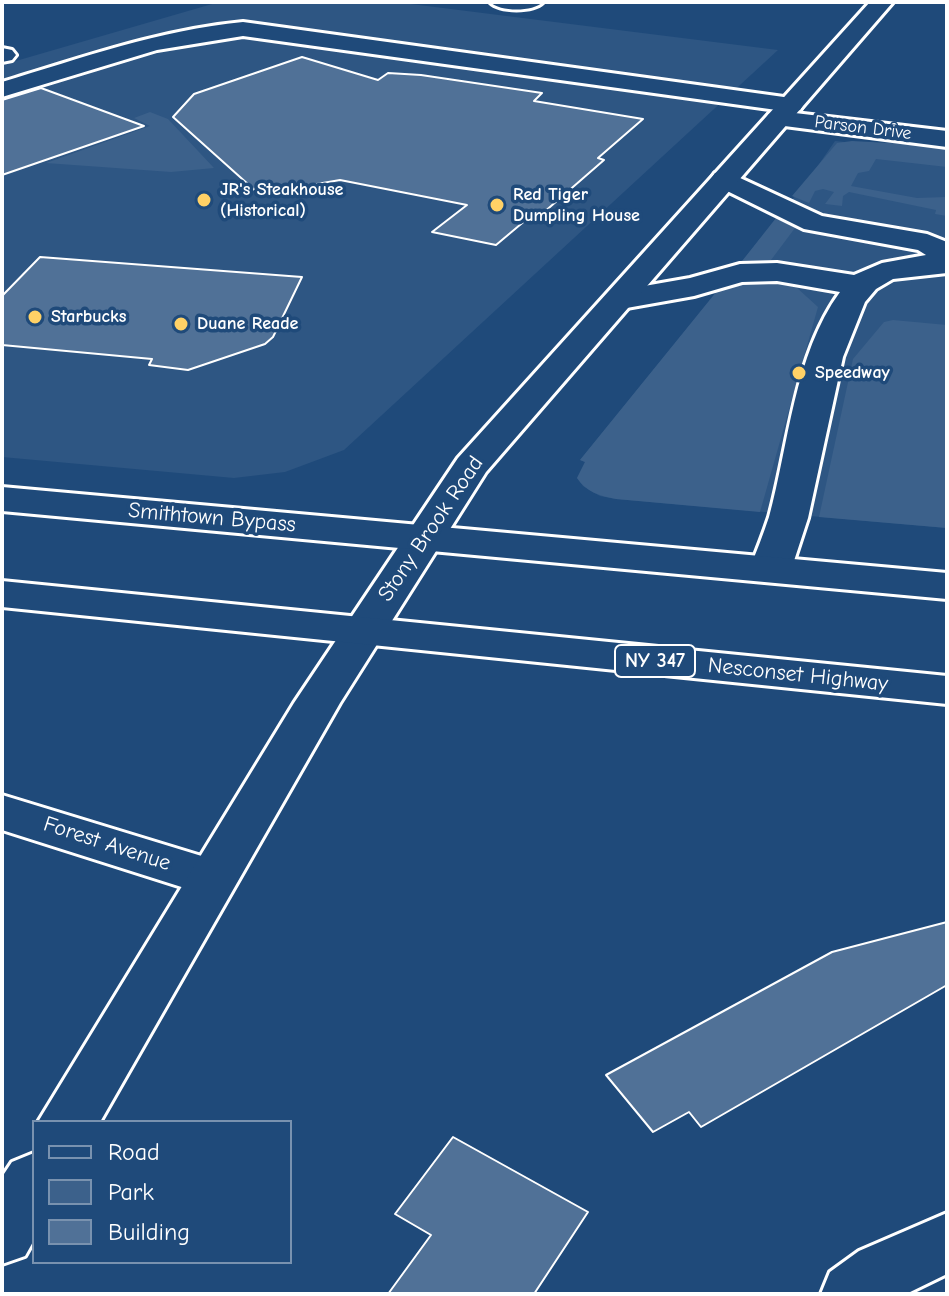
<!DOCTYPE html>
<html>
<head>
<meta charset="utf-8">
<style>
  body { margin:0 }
  #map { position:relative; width:949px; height:1296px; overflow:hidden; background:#1f4a7a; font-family:"Comic Neue",sans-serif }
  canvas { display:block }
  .frame { position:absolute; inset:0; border:4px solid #fff; pointer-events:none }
  .legend { position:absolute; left:32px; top:1120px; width:260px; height:144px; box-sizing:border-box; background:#1f4a7a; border:2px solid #7992af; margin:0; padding:10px 14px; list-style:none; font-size:24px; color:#fff }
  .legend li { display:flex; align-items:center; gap:16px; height:40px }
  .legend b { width:40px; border:2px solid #7992af }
</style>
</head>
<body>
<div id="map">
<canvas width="949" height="1296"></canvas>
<div class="frame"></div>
<ul class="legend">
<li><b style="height:10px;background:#1f4a7a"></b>Road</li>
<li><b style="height:22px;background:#3c618b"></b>Park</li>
<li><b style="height:22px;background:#507197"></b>Building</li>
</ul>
</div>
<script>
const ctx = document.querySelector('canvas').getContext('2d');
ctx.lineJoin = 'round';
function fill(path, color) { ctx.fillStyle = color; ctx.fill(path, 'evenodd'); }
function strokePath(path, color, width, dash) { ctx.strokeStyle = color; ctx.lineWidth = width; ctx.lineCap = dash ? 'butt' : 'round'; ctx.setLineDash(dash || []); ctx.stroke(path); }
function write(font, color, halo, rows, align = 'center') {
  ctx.font = font + ' "Comic Neue",sans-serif'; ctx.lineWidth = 7; ctx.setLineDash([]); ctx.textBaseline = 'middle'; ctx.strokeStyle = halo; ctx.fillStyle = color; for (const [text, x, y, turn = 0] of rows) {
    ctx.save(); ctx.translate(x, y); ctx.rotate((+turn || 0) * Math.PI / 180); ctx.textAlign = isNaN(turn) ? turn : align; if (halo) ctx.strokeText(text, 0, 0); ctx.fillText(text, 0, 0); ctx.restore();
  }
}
fill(new Path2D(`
  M 219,2 L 395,2 L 778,50 L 344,450 L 285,472 L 234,478 L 2,457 L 2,65 Z
  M 835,141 L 947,152 L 947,528 L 616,499 L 600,496 L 583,486 L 577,478 L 585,462 L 580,460 L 808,180 Z`), '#2e5683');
fill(new Path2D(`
  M 150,112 L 168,119 L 214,168 L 171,172 L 46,163 L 150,126 L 134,118 Z
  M 852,141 L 947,146 L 947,167 L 876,159 L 869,171 L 858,173 L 851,186 L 917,198 L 947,197 L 947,216 L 935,214 L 936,210 L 849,192 L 843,196 L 842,206 L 825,204 L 834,192 L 823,189 L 815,191 L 809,203 L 792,196 L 837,143 Z
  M 776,218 L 795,228 L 771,260 L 739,265 Z
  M 756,281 L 796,287 L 818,307 L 760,512 L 616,499 C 600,496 586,492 577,478 L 585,462 L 580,460 L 721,286 Z
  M 893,320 L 947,325 L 947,528 L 819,517 L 853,359 L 884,322 Z`), '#3c618b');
const building = new Path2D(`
  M 302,57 L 378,80 L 388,73 L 421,75 L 542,93 L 534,101 L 643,119 L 598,158 L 604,160 L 535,220 L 527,219 L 496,245 L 432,232 L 467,205 L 340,180 L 259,194 L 173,117 L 194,94 Z
  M 41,88 L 144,126 L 2,175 L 2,100 Z
  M 40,257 L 302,277 L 273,337 L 265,344 L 188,370 L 149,365 L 152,359 L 2,345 L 2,296 Z
  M 947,922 L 947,985 L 701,1127 L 689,1112 L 653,1132 L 606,1075 L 832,952 Z
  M 453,1137 L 588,1212 L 534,1294 L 388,1294 L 431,1235 L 395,1214 Z`);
fill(building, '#507197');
strokePath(building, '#fff', 2);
const minor = new Path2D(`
  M 490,2 L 543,2 C 533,12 500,12 490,2 Z
  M 243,22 L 791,98 L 800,100 L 803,105 L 800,110 L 791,112 L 243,36 L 157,50 L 2,97 L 2,82 C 82,58 159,30 243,22 Z
  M 2,48 L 12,50 L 16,55 L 12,60 L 2,62 Z
  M 778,111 L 947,131 L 947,147 L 769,124 L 765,119 L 769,114 Z
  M 725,171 L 822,216 L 927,234 L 947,242 L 947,273 L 893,279 L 876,289 L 865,302 L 843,357 L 808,518 L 791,570 L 785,579 L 770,582 L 755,579 L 749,570 C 756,553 763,535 769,517 C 789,444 794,355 840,292 L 777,281 L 742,282 L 694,296 L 621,309 L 610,306 L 605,299 L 610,292 L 690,278 L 740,264 L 777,263 L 854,275 L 882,263 L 926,255 L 918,250 L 804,229 L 715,185 L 711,179 L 715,173 Z
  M 2,795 L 231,865 L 239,878 L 231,891 L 213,897 L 2,830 Z
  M 947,1213 L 947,1274 L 906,1294 L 821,1294 L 830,1272 L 859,1251 Z`);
const major = new Path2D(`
  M 870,2 L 893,2 L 486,472 L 340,703 L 100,1122 L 38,1122 L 294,703 L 458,458 Z
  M 34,1153 L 34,1240 L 25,1256 L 2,1264 L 2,1177 L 12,1162 Z`);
const highway = new Path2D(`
  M 2,487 L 947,573 L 947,599 L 2,511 Z
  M 2,581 L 947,676 L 947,704 L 2,607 Z`);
strokePath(minor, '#fff', 6);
strokePath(major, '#fff', 6);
strokePath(highway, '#fff', 6);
fill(minor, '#1f4a7a');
fill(major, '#1f4a7a');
fill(highway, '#1f4a7a');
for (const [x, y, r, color] of [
  [204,200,8,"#ffd166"],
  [497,205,8,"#ffd166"],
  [35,317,8,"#ffd166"],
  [181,324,8,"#ffd166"],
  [799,373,8,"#ffd166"]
]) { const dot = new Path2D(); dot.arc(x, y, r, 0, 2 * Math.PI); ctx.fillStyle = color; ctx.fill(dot); strokePath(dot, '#1f4a7a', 3); }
write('18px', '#fff', '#1f4a7a', [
  ["Parson Drive",863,128,7]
]);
write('bold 18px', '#fff', '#1f4a7a', [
  ["JR's Steakhouse",220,190],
  ["(Historical)",220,211],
  ["Red Tiger",513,195],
  ["Dumpling House",513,216],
  ["Starbucks",51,317],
  ["Duane Reade",197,324],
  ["Speedway",815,373]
], 'left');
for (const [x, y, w] of [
  [655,661,80]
]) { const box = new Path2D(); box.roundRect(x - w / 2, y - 16, w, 32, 6); ctx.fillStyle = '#1f4a7a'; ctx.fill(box); strokePath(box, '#fff', 2); }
write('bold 20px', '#fff', null, [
  ["NY 347",655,661]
]);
write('22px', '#fff', '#1f4a7a', [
  ["Smithtown Bypass",212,518,5],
  ["Stony Brook Road",431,529,-56],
  ["Nesconset Highway",798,675,6],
  ["Forest Avenue",107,844,18]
]);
</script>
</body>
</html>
